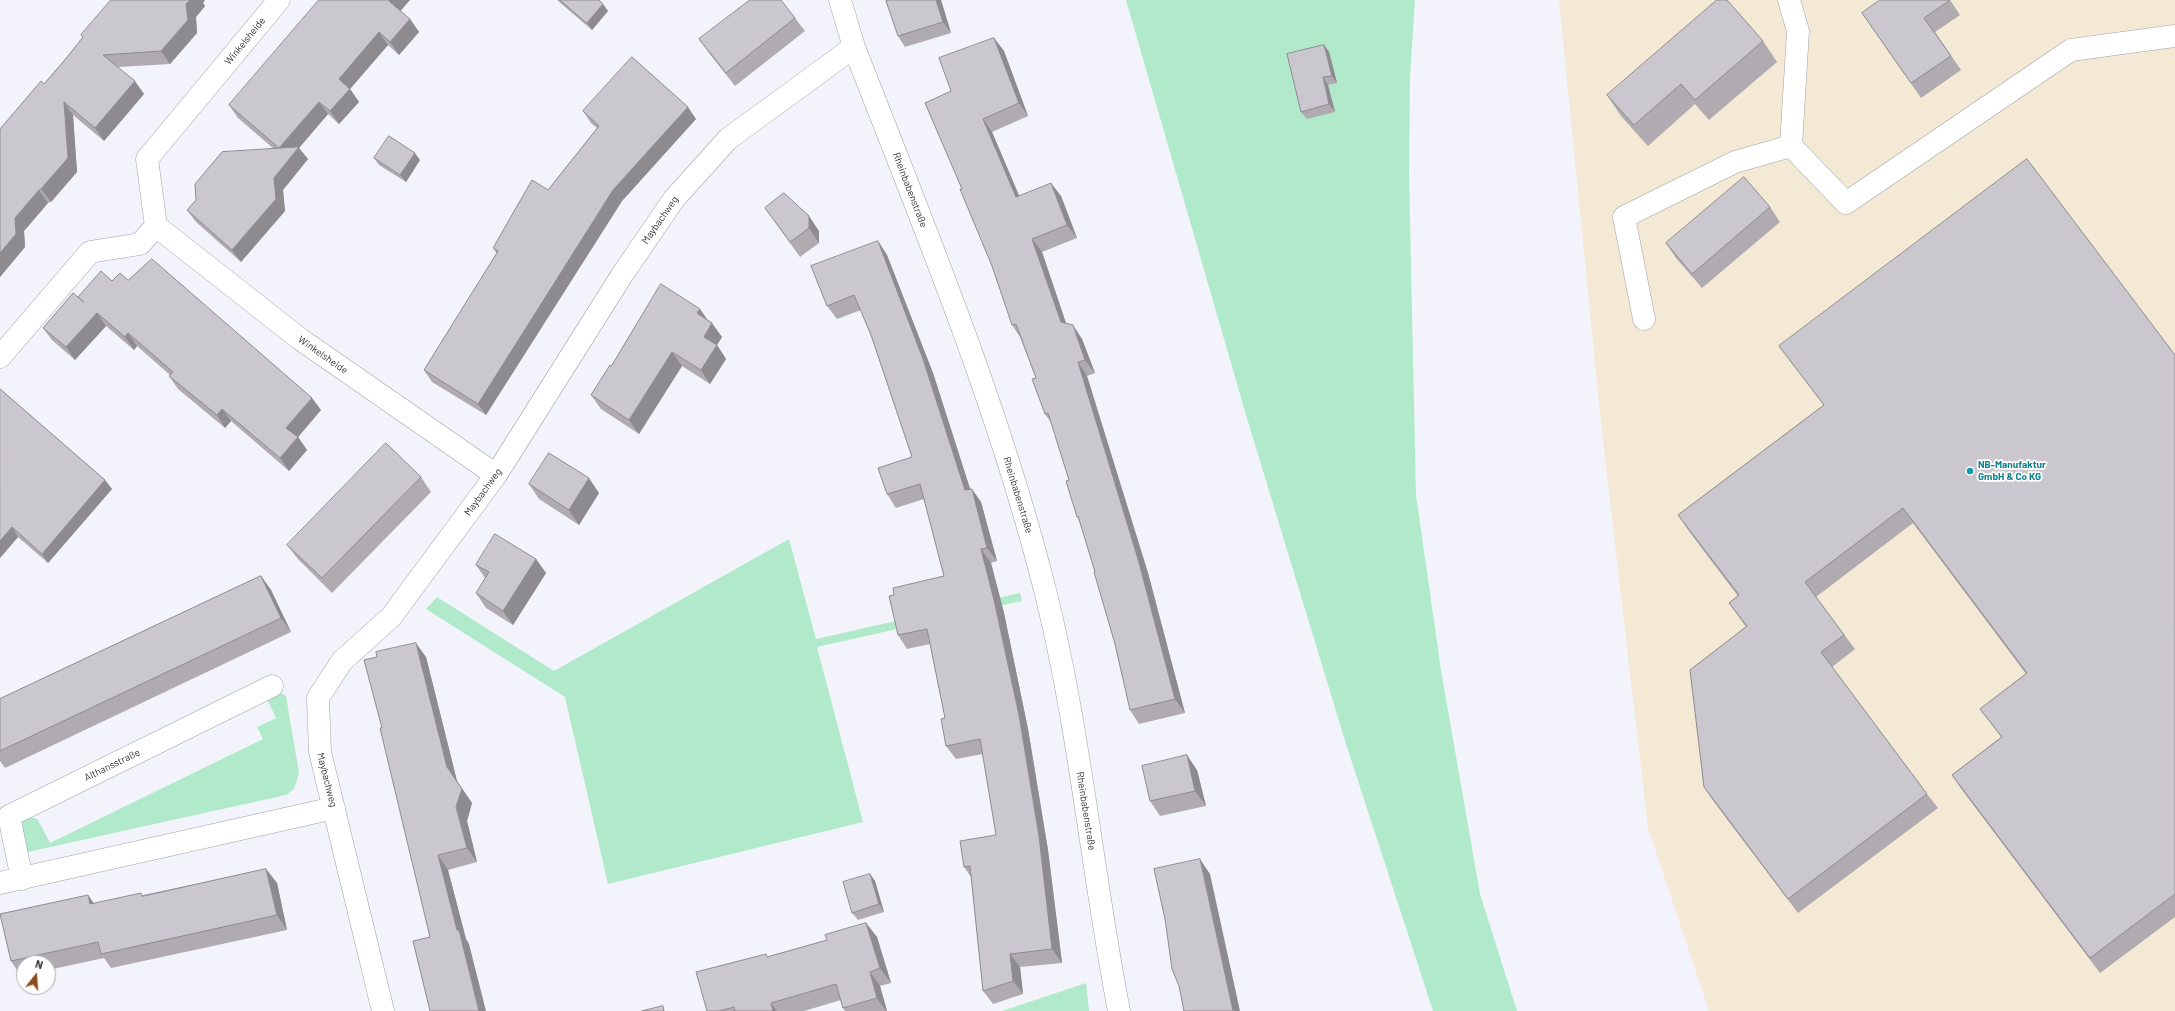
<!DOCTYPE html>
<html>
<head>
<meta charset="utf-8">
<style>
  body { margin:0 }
  #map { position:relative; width:2175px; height:1011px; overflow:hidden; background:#f3f4fb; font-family:Barlow,sans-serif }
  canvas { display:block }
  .north { position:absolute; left:16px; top:955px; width:40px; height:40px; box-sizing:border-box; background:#fff; border:1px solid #aeaeaf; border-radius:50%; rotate:17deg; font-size:11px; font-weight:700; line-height:16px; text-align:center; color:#343437 }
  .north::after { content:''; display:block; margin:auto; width:14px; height:18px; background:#8d4a1c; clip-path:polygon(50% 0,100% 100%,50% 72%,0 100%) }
</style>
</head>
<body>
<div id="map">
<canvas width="2175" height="1011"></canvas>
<div class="north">N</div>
</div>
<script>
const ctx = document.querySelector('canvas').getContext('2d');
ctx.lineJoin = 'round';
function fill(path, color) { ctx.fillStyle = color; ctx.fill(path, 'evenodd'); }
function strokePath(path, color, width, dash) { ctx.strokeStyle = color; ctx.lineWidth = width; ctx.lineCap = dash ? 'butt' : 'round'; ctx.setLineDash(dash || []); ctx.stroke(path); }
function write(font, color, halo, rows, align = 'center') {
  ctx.font = font + ' Barlow,sans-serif'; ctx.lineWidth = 3.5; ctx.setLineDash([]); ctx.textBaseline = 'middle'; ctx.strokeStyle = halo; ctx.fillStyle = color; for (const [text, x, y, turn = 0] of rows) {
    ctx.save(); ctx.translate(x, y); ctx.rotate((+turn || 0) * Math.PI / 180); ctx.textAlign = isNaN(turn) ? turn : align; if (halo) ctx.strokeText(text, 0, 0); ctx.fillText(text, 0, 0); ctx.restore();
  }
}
fill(new Path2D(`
  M 1559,0 L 2175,0 L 2175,1011 L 1709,1011 L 1648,828 L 1601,423 Z`), '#f4e9d4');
fill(new Path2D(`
  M 1126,0 L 1415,0 L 1410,76 L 1409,174 L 1416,495 L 1441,670 L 1480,894 L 1517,1011 L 1433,1011 L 1346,744 L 1246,415 Z
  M 789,539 L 816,639 L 1020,593 L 1022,601 L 817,647 L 863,822 L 608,884 L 565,697 L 426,609 L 437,597 L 554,671 Z
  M 281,693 L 286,696 L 299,773 L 294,789 L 286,795 L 28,852 L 25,849 L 21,824 L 26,818 L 35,818 L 38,820 L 50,843 L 263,739 L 257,727 L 276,718 L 267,699 Z
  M 1086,983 L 1089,1011 L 1002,1011 Z`), '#b0eacb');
const minor = new Path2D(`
  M 840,0 L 854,47 C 924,227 999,406 1046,594 C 1080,731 1092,872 1119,1011
  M 1789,0 L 1798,31 L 1791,146
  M 156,226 L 300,339 L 496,475
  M 1644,319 L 1624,217 L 1735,162 L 1791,146 L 1846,203 L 2071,50 L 2175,36
  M 0,357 L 90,252 L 140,244 L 156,226 L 147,159 L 279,0
  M 22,879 L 9,816 L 272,686
  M 0,883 L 334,808
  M 383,1011 L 320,752 L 318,698 L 342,661 L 391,617 L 496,475 L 622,275 L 674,199 L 728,139 L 854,47`);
strokePath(minor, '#a1a1a9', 23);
strokePath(minor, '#fff', 22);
fill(new Path2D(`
  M 557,0 L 599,0 L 608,11 L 592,30 Z
  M 941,0 L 951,33 L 905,47 L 898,36 Z
  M 1950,0 L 1960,15 L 1935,32 L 1961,70 L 1921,98 L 1862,13 Z
  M 203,3 L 205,6 L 196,17 L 197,33 L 170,64 L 118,67 L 144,94 L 104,141 L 73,115 L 77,172 L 51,202 L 48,203 L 24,231 L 25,247 L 0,277 L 44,84 L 83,38 L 81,35 Z
  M 400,11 L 410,19 L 419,32 L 399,55 L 388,45 L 350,89 L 359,102 L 339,124 L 328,114 L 299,148 L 308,159 L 283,190 L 285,211 L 241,262 L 196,222 L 187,210 L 274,149 L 238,118 L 229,105 Z
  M 795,18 L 805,31 L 735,86 L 709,53 L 699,39 Z
  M 994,38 L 1004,51 L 1028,116 L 992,132 L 1019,195 L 1061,196 L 1077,238 L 1042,252 L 1066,323 L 1082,339 L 1095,373 L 1087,376 L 1148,573 L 1185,713 L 1139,724 L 1130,710 L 1115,644 L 1095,572 L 1080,522 L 1077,517 L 1069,480 L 1052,424 L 1045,414 L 1036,378 L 1020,337 L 1012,325 L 992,266 L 962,189 L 951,91 Z
  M 1763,41 L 1777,62 L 1709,120 L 1695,104 L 1648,146 L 1621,116 L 1607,95 Z
  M 1324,45 L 1329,52 L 1337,83 L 1328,85 L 1335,112 L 1307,119 L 1301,112 Z
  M 583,111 L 696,119 L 622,201 L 486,415 L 432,382 L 424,370 L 497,254 L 493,248 L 548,190 L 597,128 L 591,123 Z
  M 374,158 L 420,160 L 406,182 L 379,165 Z
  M 1770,207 L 1780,222 L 1702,288 L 1676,258 L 1666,243 Z
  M 765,208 L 819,231 L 819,243 L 800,257 Z
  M 878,241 L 887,255 L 933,373 L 970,489 L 981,502 L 997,561 L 991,563 L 1004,613 L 1028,729 L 1048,850 L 1062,963 L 1020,967 L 1023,994 L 993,1004 L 983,991 L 971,877 L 964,867 L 996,835 L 983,754 L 956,759 L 946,746 L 945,718 L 930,644 L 907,649 L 898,635 L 894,595 L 944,576 L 924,499 L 896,508 L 887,494 L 912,457 L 871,335 L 861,310 L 837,319 L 827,306 Z
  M 128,280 L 312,398 L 321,410 L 298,437 L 307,450 L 289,471 L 231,421 L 225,428 L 178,389 L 169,376 L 170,375 L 137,346 L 134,350 L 106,326 L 75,360 L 52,340 L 43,328 L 78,298 L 112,281 Z
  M 700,309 L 708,320 L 722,337 L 717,345 L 726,359 L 710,384 L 682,366 L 639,434 L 601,409 L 591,395 L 611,366 Z
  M 1779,346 L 2175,355 L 2175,917 L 2100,973 L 1962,790 L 1952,775 L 2001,737 L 1980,709 L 2026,674 L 1913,523 L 1816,597 L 1855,649 L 1832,667 L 1927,794 L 1938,808 L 1798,913 L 1714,802 L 1704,787 L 1746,627 L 1729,603 L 1738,596 L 1688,530 L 1678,515 L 1824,405 Z
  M 0,389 L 105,480 L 112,489 L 48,563 L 18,537 L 0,558 Z
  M 421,477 L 431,492 L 332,593 L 298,559 L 287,545 Z
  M 529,484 L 599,493 L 579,525 L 539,499 Z
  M 536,559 L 546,573 L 513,625 L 486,608 L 476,593 L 485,578 L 476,565 Z
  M 261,576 L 271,590 L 291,632 L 5,768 L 0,761 L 0,699 Z
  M 377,657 L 426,657 L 457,781 L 472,803 L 467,821 L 477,862 L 448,870 L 466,939 L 469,944 L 430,937 L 382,728 Z
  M 1197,770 L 1206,806 L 1160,816 L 1150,801 Z
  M 266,869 L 277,883 L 287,930 L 111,968 L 104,958 L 48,970 L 48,963 L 24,963 L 24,975 L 21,976 L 11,961 L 88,895 L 94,904 L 143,895 Z
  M 870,874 L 875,881 L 884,912 L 858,920 L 852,913 Z
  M 866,923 L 877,937 L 891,983 L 880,986 L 887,1011 L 845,1011 L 843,1008 L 841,1000 L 804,1011 L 707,1011 L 768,957 L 827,940 Z`), '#afabb1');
fill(new Path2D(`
  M 190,0 L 205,0 L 203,3 L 205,6 L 196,17 L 197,33 L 170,64 L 161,51 L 186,4 Z
  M 390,0 L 410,0 L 398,14 L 389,1 Z
  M 936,0 L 941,0 L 951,33 L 943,22 Z
  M 603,4 L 608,11 L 592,30 L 587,23 Z
  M 410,19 L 419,32 L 399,55 L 390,42 Z
  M 379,32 L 388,45 L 350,89 L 359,102 L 339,124 L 330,111 L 339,79 Z
  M 994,38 L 1004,51 L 1028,116 L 1019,103 Z
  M 1324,45 L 1329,52 L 1337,83 L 1332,76 Z
  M 1323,77 L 1328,85 L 1335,112 L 1329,104 Z
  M 135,81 L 144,94 L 104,141 L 95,128 Z
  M 64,102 L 73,115 L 77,172 L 51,202 L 41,189 Z
  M 319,102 L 328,114 L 299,148 L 308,159 L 283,190 L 285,211 L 241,262 L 232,250 L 274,178 L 288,161 L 279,148 Z
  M 688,107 L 696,119 L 622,201 L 486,415 L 478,404 L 613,190 Z
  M 983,119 L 992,132 L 1025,210 L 1016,197 Z
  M 415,153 L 420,160 L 406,182 L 400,175 Z
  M 1051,183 L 1061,196 L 1077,238 L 1067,225 Z
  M 39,190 L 48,203 L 24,231 L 25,247 L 0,277 L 0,253 L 15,218 Z
  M 809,216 L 819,231 L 819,243 L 809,228 Z
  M 1032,239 L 1042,252 L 1070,335 L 1061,322 Z
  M 878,241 L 887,255 L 933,373 L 975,504 L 965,490 Z
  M 700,309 L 709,323 L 697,313 Z
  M 97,313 L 106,326 L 75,360 L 66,347 Z
  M 712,323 L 722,337 L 717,345 L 726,359 L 710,384 L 701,370 L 704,337 Z
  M 1073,325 L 1082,339 L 1095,373 L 1085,360 Z
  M 128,333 L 137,346 L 134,350 L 125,337 Z
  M 672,352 L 682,366 L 639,434 L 629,420 Z
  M 1078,362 L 1087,376 L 1148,573 L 1185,713 L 1175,699 Z
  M 312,398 L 321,410 L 298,437 L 307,450 L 289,471 L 280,458 L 286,428 Z
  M 222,409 L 231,421 L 225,428 L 217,415 Z
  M 589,478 L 599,493 L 579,525 L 569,510 Z
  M 105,480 L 112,489 L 48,563 L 42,554 Z
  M 972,489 L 981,502 L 997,561 L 987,548 Z
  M 12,527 L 18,537 L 0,558 L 0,541 Z
  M 981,549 L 991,563 L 1004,613 L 1028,729 L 1048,850 L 1062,963 L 1052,949 Z
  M 536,559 L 546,573 L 513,625 L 503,611 Z
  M 261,576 L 271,590 L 291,632 L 281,618 Z
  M 416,643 L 426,657 L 457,781 L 472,803 L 467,821 L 477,862 L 467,848 Z
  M 1187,755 L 1197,770 L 1206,806 L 1195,791 Z
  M 438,855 L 448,870 L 466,939 L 469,944 L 486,1011 L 479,1011 L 457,930 Z
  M 1200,859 L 1210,874 L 1240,1011 L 1233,1011 Z
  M 266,869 L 277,883 L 287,930 L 277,915 Z
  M 870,874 L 875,881 L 884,912 L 879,904 Z
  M 88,895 L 98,909 L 90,904 Z
  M 866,923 L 877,937 L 891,983 L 880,968 Z
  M 1010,954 L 1020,967 L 1023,994 L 1013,981 Z
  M 870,972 L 880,986 L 887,1011 L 886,1011 L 877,998 Z
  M 771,1003 L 777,1011 L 773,1011 Z`), '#8e8b90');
const building = new Path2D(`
  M 111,0 L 190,0 L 186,4 L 188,20 L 161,51 L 103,55 L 135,81 L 95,128 L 64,102 L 68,158 L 41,189 L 39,190 L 15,218 L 16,234 L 0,253 L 0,129 L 41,81 L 44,84 L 64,61 L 83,37 L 81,35 Z
  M 319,0 L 390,0 L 389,1 L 410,19 L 390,42 L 379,32 L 339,79 L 350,89 L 330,111 L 319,102 L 279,148 L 229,105 Z
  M 560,0 L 599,0 L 603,4 L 587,23 Z
  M 750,0 L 781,0 L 795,18 L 726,73 L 699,39 Z
  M 889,0 L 936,0 L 943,22 L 898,36 L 886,1 Z
  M 1717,0 L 1727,0 L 1763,41 L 1695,100 L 1681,84 L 1634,125 L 1607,95 Z
  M 1880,0 L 1950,0 L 1924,18 L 1951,56 L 1911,83 L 1862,13 Z
  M 994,38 L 1019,103 L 983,119 L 1016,197 L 1051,183 L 1067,225 L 1032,239 L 1061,322 L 1073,325 L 1085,360 L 1078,362 L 1138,559 L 1175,699 L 1130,710 L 1115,644 L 1094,572 L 1095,572 L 1078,516 L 1077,517 L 1066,481 L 1069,480 L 1048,413 L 1045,414 L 1032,379 L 1036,378 L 1016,324 L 1012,325 L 992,266 L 960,189 L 962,189 L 925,103 L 951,91 L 939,58 Z
  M 1324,45 L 1332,76 L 1323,77 L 1329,104 L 1301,112 L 1287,54 Z
  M 632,57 L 688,107 L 613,190 L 478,404 L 424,370 L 498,251 L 493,248 L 532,180 L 548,190 L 599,126 L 583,111 Z
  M 389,136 L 415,153 L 400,175 L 374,158 Z
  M 299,147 L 274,178 L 276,199 L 232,250 L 187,210 L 196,200 L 195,184 L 222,152 Z
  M 2027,159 L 2175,355 L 2175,894 L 2090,958 L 1952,775 L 2002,737 L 1980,709 L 2027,673 L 1903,508 L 1805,582 L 1844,635 L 1821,652 L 1927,794 L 1788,899 L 1704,787 L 1690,670 L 1747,626 L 1729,603 L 1739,595 L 1678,515 L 1824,405 L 1779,346 Z
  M 1744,177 L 1770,207 L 1692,274 L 1666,243 Z
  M 784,193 L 809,216 L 809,228 L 790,242 L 765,208 Z
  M 878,241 L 923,359 L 965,490 L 972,489 L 987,548 L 981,549 L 994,600 L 1019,715 L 1039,836 L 1052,949 L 1010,954 L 1013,981 L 983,991 L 970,866 L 964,867 L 960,841 L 996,835 L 980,739 L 946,746 L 941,719 L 945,718 L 927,629 L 898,635 L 889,596 L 894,595 L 893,588 L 944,576 L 920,484 L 887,494 L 878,468 L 912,457 L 871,335 L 854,295 L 827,306 L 811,266 Z
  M 152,259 L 312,398 L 286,428 L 298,437 L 280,458 L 222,409 L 217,415 L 169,376 L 173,372 L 128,333 L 125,337 L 97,313 L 66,347 L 43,328 L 73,293 L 84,302 L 78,297 L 101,271 L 112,281 L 120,273 L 128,280 Z
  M 661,284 L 700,309 L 697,313 L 712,323 L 704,337 L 717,345 L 701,370 L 672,352 L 629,420 L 591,395 L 610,365 L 611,366 Z
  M 0,389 L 105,480 L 42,554 L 12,527 L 0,541 Z
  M 386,443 L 421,477 L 322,578 L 287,545 Z
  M 549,453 L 589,478 L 569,510 L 529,484 Z
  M 495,534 L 536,559 L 503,611 L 476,593 L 489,572 L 476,565 Z
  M 261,576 L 281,618 L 0,751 L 0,699 Z
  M 416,643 L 447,767 L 462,789 L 456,807 L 467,848 L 438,855 L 457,930 L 459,930 L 479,1011 L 430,1011 L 413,941 L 430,937 L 380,728 L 382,728 L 364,660 L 377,657 L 376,652 Z
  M 1187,755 L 1195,791 L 1150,801 L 1142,766 Z
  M 1200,859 L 1233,1011 L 1184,1011 L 1179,986 L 1172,969 L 1165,919 L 1154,869 Z
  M 266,869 L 277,915 L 101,954 L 98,942 L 11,961 L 0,914 L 88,895 L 90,904 L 141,893 L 142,896 Z
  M 870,874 L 879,904 L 852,913 L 843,882 Z
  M 866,923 L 880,968 L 870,972 L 877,998 L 843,1008 L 836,984 L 771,1003 L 773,1011 L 735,1011 L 734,1007 L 719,1011 L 707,1011 L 696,972 L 766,954 L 767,957 L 827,940 L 825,935 Z
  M 663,1006 L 664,1011 L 642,1011 Z`);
fill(building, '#cbc7ce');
strokePath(building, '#8e8b90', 1);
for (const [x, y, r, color] of [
  [1970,471,4,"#0f9aa8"]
]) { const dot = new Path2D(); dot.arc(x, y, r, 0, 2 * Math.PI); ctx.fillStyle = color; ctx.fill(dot); strokePath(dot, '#fff', 1.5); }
write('10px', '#343437', '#fff', [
  ["Winkelsheide",245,41,-51],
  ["Rheinbabenstraße",910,190,69],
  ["Maybachweg",660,220,-55],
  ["Winkelsheide",323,355,35],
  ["Maybachweg",483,492,-54],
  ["Rheinbabenstraße",1018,495,73],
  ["Althansstraße",112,765,-26],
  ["Maybachweg",327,780,76],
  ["Rheinbabenstraße",1086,811,81]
]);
write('bold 10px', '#0d838f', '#fff', [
  ["NB-Manufaktur",1978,465],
  ["GmbH & Co KG",1978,477]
], 'left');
</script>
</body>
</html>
